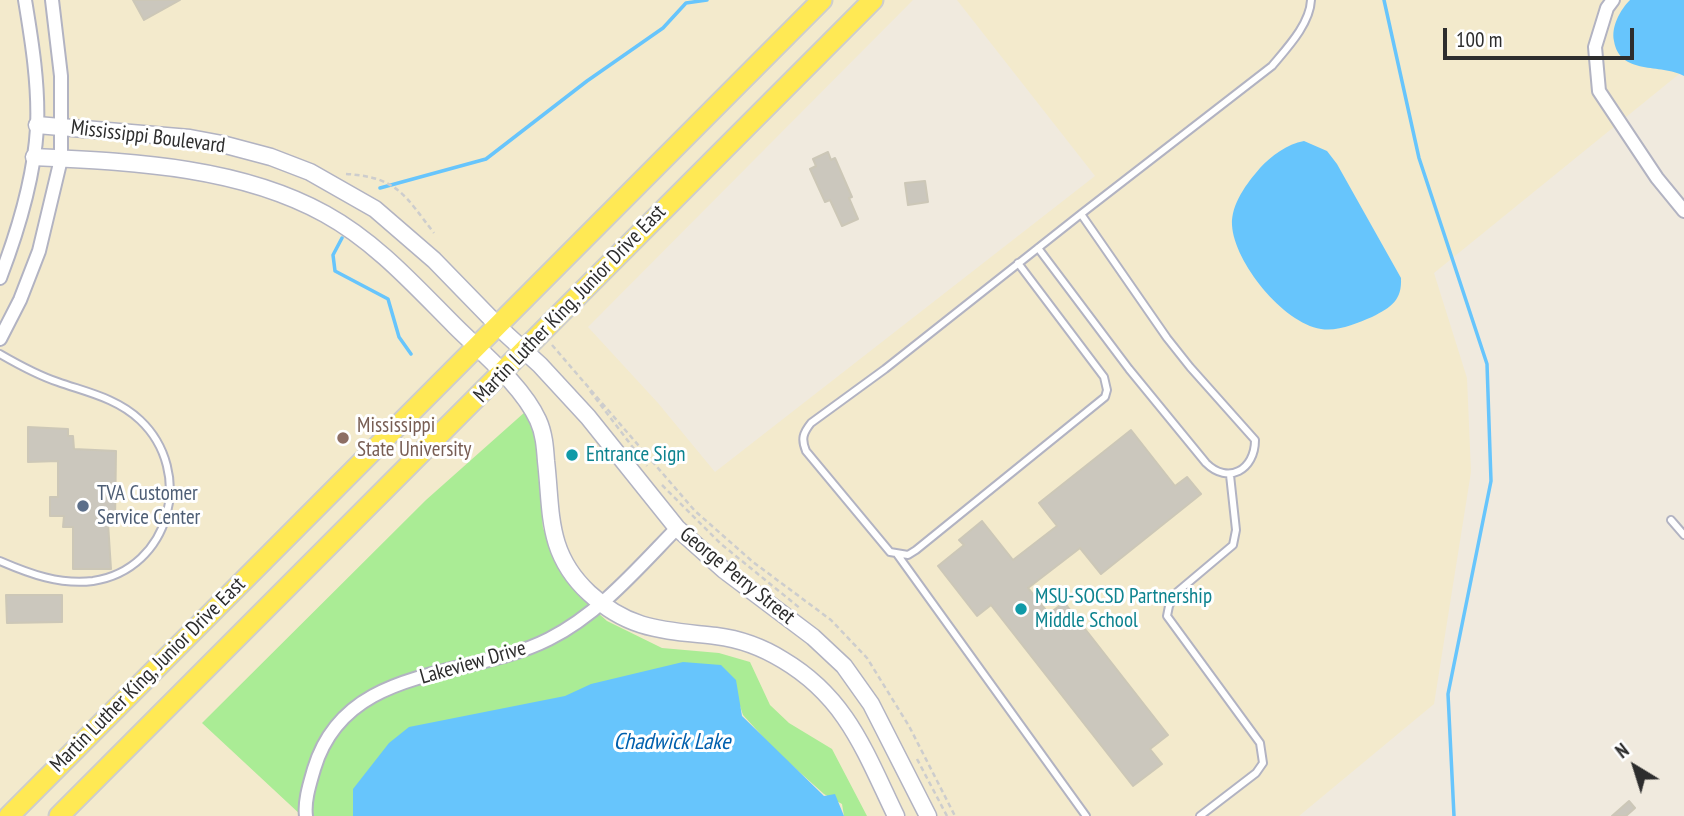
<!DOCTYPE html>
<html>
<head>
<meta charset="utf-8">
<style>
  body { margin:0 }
  #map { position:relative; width:1684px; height:816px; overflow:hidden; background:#f0eade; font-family:"PT Sans Narrow",sans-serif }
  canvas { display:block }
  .north { position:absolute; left:1600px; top:732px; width:70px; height:70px; -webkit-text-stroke:5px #fff; paint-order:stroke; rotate:322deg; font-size:19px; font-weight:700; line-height:28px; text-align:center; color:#2d2d2d }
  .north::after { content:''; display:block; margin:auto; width:24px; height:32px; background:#2d2d2d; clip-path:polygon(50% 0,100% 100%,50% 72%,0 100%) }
  .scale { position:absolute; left:1443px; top:28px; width:191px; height:32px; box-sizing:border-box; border:4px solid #2d2d2d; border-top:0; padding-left:9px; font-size:21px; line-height:24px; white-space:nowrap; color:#2d2d2d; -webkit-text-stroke:5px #fff; paint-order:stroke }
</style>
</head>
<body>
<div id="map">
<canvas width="1684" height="816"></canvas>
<div class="north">N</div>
<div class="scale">100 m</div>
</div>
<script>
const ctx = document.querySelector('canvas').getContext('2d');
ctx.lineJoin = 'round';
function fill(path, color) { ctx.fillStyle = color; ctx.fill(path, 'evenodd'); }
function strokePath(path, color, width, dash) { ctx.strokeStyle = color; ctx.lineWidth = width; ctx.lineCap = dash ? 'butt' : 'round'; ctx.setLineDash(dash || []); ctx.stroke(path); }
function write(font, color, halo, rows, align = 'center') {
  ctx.font = font + ' "PT Sans Narrow",sans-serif'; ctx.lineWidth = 6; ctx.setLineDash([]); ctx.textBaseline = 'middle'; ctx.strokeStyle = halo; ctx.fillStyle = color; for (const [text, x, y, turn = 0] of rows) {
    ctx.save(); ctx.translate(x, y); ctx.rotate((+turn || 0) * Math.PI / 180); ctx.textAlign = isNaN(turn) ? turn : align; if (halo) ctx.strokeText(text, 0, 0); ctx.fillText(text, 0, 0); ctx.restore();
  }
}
fill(new Path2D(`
  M 0,0 L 913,0 L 588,327 L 658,403 L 715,472 L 1095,176 L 957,0 L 1684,0 L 1684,70 L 1434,273 L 1467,378 L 1471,472 L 1434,704 L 1299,816 L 0,816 Z`), '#f3eacc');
fill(new Path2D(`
  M 525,412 L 535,437 L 543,528 L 561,570 L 579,596 L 607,621 L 662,648 L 719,653 L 750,662 L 770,705 L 789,723 L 832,749 L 867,816 L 844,816 L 842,804 L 824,794 L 776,751 L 743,715 L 738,700 L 355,816 L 302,816 L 202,723 L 426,500 Z`), '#aaec95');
fill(new Path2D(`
  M 1630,0 L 1684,0 L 1684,76 C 1661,63 1620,76 1614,41 C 1611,27 1620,10 1630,0 Z
  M 1304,141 L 1327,151 L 1337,164 L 1401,278 C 1402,300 1392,307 1372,317 C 1357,323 1338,332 1321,329 C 1283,323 1234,262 1232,225 C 1231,204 1247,183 1260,168 C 1271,156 1287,144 1304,141 Z
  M 683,662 L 721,665 L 736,680 L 742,716 L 824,796 L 835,794 L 844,816 L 353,816 L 353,789 L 389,743 L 409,727 L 565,696 L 591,684 Z`), '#67c5fc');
strokePath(new Path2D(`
  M 1384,0 L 1419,158 L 1487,364 L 1491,481 L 1448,694 L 1454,816
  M 380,188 L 486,159 L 587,81 L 663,28 L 686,3 L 707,0
  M 342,238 L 333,255 L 335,271 L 388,299 L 399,337 L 411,354`), '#67c5fc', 3.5);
const building = new Path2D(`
  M 133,0 L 180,0 L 144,20 Z
  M 828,152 L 831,160 L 835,158 L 852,197 L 849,198 L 858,219 L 842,226 L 830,200 L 825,202 L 810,169 L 816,166 L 813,159 Z
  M 925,181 L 928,202 L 908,205 L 905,183 Z
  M 28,427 L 68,429 L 68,436 L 73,436 L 74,449 L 116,451 L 115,523 L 108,523 L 111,569 L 73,569 L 73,527 L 63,527 L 64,516 L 50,516 L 50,497 L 58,497 L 58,461 L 28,462 Z
  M 1131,430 L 1175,486 L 1187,477 L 1201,494 L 1101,574 L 1080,548 L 1028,588 L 1049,614 L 1064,602 L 1168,735 L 1150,749 L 1162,764 L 1133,786 L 991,605 L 977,616 L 938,566 L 964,545 L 959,540 L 982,521 L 1013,560 L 1057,526 L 1039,503 Z
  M 6,595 L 62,595 L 62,622 L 7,623 Z
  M 1629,801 L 1635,808 L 1626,816 L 1612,816 Z`);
fill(building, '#cbc7bd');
strokePath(building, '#ccc7b7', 2);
const service = new Path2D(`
  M 1038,248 L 1129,369 L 1206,463 C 1228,485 1255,470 1255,440 L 1190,367 L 1167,338 L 1081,214
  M 1018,263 L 1104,377 L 1107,390 L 1105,397 L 916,550 L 908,555 L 890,552 L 806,451 C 801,439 803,433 811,423 L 885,369 L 1081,214 L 1272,66 C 1287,48 1310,24 1311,0
  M 0,354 C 19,365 37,375 58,382 C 86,392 117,398 140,420 C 195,472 171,569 93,581 C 60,585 30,574 0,561
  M 1671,520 L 1684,535
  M 897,554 L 1086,816
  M 1200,816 L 1256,773 L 1263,763 L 1260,743 L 1167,616 L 1169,606 L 1176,593 L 1233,545 L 1236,530 L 1230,475`);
const minor = new Path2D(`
  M 1613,0 L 1607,8 L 1595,47 L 1599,91 L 1657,178 L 1684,211
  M 0,278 C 18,231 34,179 37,128 C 39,86 32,42 25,0
  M 0,339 L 20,300 L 39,251 L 61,159 L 61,76 L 52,0
  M 306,816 C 304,801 310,783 314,769 C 346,662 469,680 549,639 C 600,613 637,569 677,528`);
const tertiary = new Path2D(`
  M 37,125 L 190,138 L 222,144 L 271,157 L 310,172 L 375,209 L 434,260 L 506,334 L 540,365 L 588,417 L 677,528 L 724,570 L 813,637 L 844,666 L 871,704 L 928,816
  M 34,157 C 131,162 238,166 325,214 C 376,242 415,286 455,326 C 482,353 522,385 538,420 C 544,433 545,447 546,461 C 552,513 546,553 589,593 C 630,631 664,630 716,636 C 740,639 762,647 783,660 C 847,698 865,752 896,816`);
const primary = new Path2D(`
  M 9,816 L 822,0
  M 59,816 L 873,0`);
strokePath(service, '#b2b3c2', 10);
strokePath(minor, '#b2b3c2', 16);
strokePath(tertiary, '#b2b3c2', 19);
strokePath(primary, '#cdcdcd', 23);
strokePath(new Path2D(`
  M 346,174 C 398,177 405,196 434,233
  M 552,345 L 695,511 L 753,562 L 831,620 L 867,658 L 909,726 L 955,816
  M 590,391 L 647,466
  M 662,485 L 721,544 L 801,609
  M 917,759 L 947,816`), '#cdcdcd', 2.5, [5, 3.5]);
strokePath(service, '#fff', 6);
strokePath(minor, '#fff', 12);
strokePath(tertiary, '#fff', 16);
strokePath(primary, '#ffe954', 19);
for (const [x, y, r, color] of [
  [343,438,7,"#8d6e63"],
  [572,455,7,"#0f9aa8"],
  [83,506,7,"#5c6f8a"],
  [1021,609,7,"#0f9aa8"]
]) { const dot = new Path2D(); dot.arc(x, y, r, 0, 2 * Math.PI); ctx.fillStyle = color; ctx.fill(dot); strokePath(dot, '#fff', 2.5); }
write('21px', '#2d2d2d', '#fff', [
  ["Mississippi Boulevard",148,137,7],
  ["Martin Luther King, Junior Drive East",570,304,-46],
  ["George Perry Street",737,576,39],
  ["Lakeview Drive",473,663,-16],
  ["Martin Luther King, Junior Drive East",148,675,-45]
]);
write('21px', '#785e54', '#fff', [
  ["Mississippi",357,426],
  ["State University",357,450]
], 'left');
write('21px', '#0d838f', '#fff', [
  ["Entrance Sign",586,455],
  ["MSU-SOCSD Partnership",1035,597],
  ["Middle School",1035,621]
], 'left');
write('21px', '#4e5e75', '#fff', [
  ["TVA Customer",97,494],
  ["Service Center",97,518]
], 'left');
write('italic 23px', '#0060ae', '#fff', [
  ["Chadwick Lake",672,742]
]);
</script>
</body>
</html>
